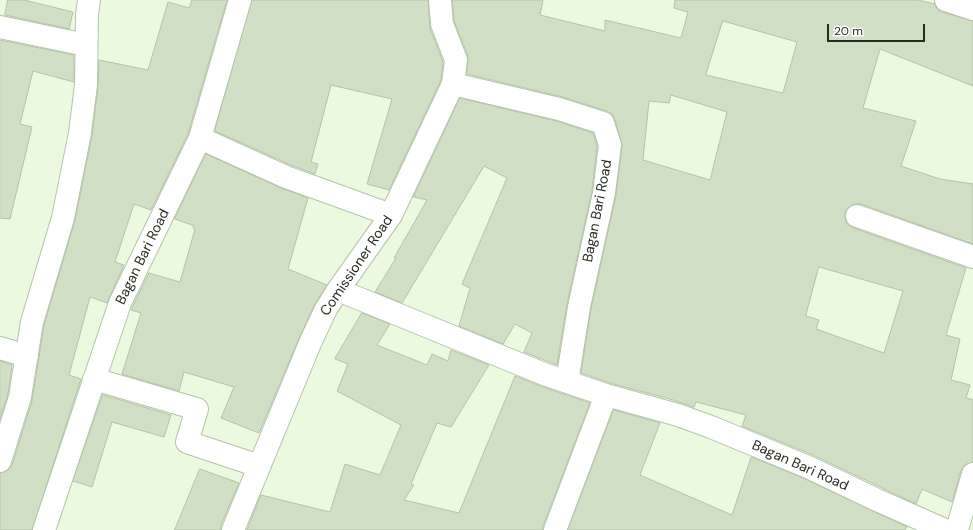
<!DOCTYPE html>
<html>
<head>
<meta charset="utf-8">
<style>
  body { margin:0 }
  #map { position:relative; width:973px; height:530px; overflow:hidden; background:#ebf9df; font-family:"DM Sans",sans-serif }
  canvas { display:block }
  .scale { position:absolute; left:827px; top:24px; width:98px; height:18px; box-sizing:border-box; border:2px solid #282d23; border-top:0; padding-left:5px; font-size:12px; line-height:14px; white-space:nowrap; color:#282d23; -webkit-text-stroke:3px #fff; paint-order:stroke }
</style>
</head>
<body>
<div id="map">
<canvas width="973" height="530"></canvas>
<div class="scale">20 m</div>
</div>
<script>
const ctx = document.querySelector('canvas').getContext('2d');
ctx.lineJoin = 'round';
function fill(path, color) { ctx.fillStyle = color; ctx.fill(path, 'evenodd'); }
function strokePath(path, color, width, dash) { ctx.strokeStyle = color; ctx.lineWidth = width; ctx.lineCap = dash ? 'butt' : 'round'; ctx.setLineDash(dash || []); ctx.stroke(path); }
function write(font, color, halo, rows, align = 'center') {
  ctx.font = font + ' "DM Sans",sans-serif'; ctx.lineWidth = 3.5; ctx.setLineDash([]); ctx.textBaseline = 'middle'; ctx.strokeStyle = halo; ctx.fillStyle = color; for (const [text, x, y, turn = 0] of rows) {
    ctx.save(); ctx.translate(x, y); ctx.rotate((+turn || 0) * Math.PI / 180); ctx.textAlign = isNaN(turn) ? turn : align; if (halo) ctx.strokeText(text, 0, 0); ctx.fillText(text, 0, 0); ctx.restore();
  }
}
const building = new Path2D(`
  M 8,0 L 24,0 L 73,12 L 69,29 L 5,15 Z
  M 192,0 L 227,0 L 188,134 L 151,210 L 134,204 L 115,262 L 124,265 L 107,303 L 90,297 L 69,375 L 81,379 L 32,530 L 0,530 L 0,473 L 8,470 L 12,465 L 32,401 L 44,325 L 75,220 L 92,135 L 98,86 L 99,60 L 148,70 L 168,2 L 189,8 Z
  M 252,0 L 428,0 L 430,28 L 443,62 L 441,80 L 389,190 L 367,184 L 392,99 L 331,85 L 311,162 L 318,164 L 315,174 L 291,165 L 215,131 Z
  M 453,0 L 543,0 L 540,15 L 605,31 L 605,20 L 681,38 L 688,12 L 674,8 L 675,0 L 918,0 L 935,4 L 937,9 L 942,12 L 973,21 L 973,86 L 880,49 L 863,108 L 916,121 L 901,166 L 940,179 L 973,184 L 973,244 L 861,204 L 854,204 L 849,207 L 845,212 L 845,218 L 847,224 L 853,228 L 966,268 L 946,335 L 960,339 L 951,380 L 970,385 L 966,398 L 973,400 L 973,462 L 965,465 L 961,470 L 952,502 L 922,489 L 916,504 L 813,455 L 742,426 L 746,415 L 696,402 L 694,407 L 670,399 L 610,383 L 581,373 L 591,309 L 616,195 L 622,146 L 615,119 L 612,114 L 607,111 L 563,97 L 467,74 L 468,56 L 454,21 ZM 723,21 L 797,42 L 783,93 L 706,75 ZM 671,95 L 727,112 L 710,180 L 643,160 L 649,101 L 669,103 ZM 819,267 L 903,291 L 884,353 L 816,329 L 819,320 L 806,316 Z
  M 0,40 L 74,55 L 74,82 L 33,71 L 20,124 L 32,127 L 10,219 L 0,218 Z
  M 460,98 L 556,121 L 593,133 L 597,146 L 592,191 L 567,304 L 557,365 L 524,352 L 532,333 L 515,324 L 503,344 L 459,326 L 470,288 L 462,284 L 507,178 L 484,166 L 402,303 L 375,292 L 396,258 L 394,258 L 427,200 L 414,197 Z
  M 206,154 L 281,188 L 308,198 L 288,269 L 327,285 L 315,304 L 300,336 L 259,433 L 221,418 L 234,387 L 184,372 L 179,391 L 122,374 L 141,313 L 131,310 L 149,273 L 180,282 L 195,229 L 193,228 L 194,226 L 175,219 Z
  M 362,313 L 390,324 L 377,345 L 427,365 L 432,354 L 448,361 L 451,350 L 489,365 L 451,427 L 437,423 L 411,484 L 414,485 L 404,500 L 459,513 L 515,376 L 540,386 L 590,403 L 543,526 L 543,530 L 247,530 L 261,495 L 330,512 L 345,464 L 380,475 L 401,425 L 337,391 L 348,364 L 335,359 Z
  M 0,361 L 12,365 L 8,394 L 0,419 Z
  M 103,395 L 171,415 L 164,437 L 112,422 L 92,487 L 73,481 Z
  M 614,410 L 660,423 L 640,475 L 732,515 L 751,457 L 803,478 L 907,527 L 905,530 L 568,530 Z
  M 200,469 L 239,483 L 221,525 L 221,530 L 175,530 Z`);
fill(building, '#d1dfc5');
strokePath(building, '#b4c2a9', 1);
const minor = new Path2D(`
  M 240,0 L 200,138 L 286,177 L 391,215
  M 946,0 L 973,9
  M 0,27 L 86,45
  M 453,84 L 559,109 L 603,123 L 610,145 L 604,193 L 579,307 L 567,382
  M 857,216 L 973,257
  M 338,290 L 544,374 L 606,395 L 555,530
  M 0,348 L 27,356
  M 94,379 L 197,409 L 187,442 L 259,466
  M 606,395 L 678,415 L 711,427 L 808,467 L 877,500 L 945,530
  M 0,461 L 20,397 L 32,322 L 63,218 L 80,133 L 86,85 L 87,15 L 89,0
  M 44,530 L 120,303 L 200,138
  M 957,530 L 973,474`);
const tertiary = new Path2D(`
  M 233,530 L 311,341 L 326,309 L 338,290 L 391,215 L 453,84 L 456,60 L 442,24 L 440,0`);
strokePath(minor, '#b5c3aa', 24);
strokePath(tertiary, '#b5c3aa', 24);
strokePath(minor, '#fff', 22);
strokePath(tertiary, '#fff', 22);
write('14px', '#282d23', '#fff', [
  ["Bagan Bari Road",598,211,-79],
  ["Bagan Bari Road",143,257,-64],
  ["Comissioner Road",357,266,-56],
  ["Bagan Bari Road",800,466,24]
]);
</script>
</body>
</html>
